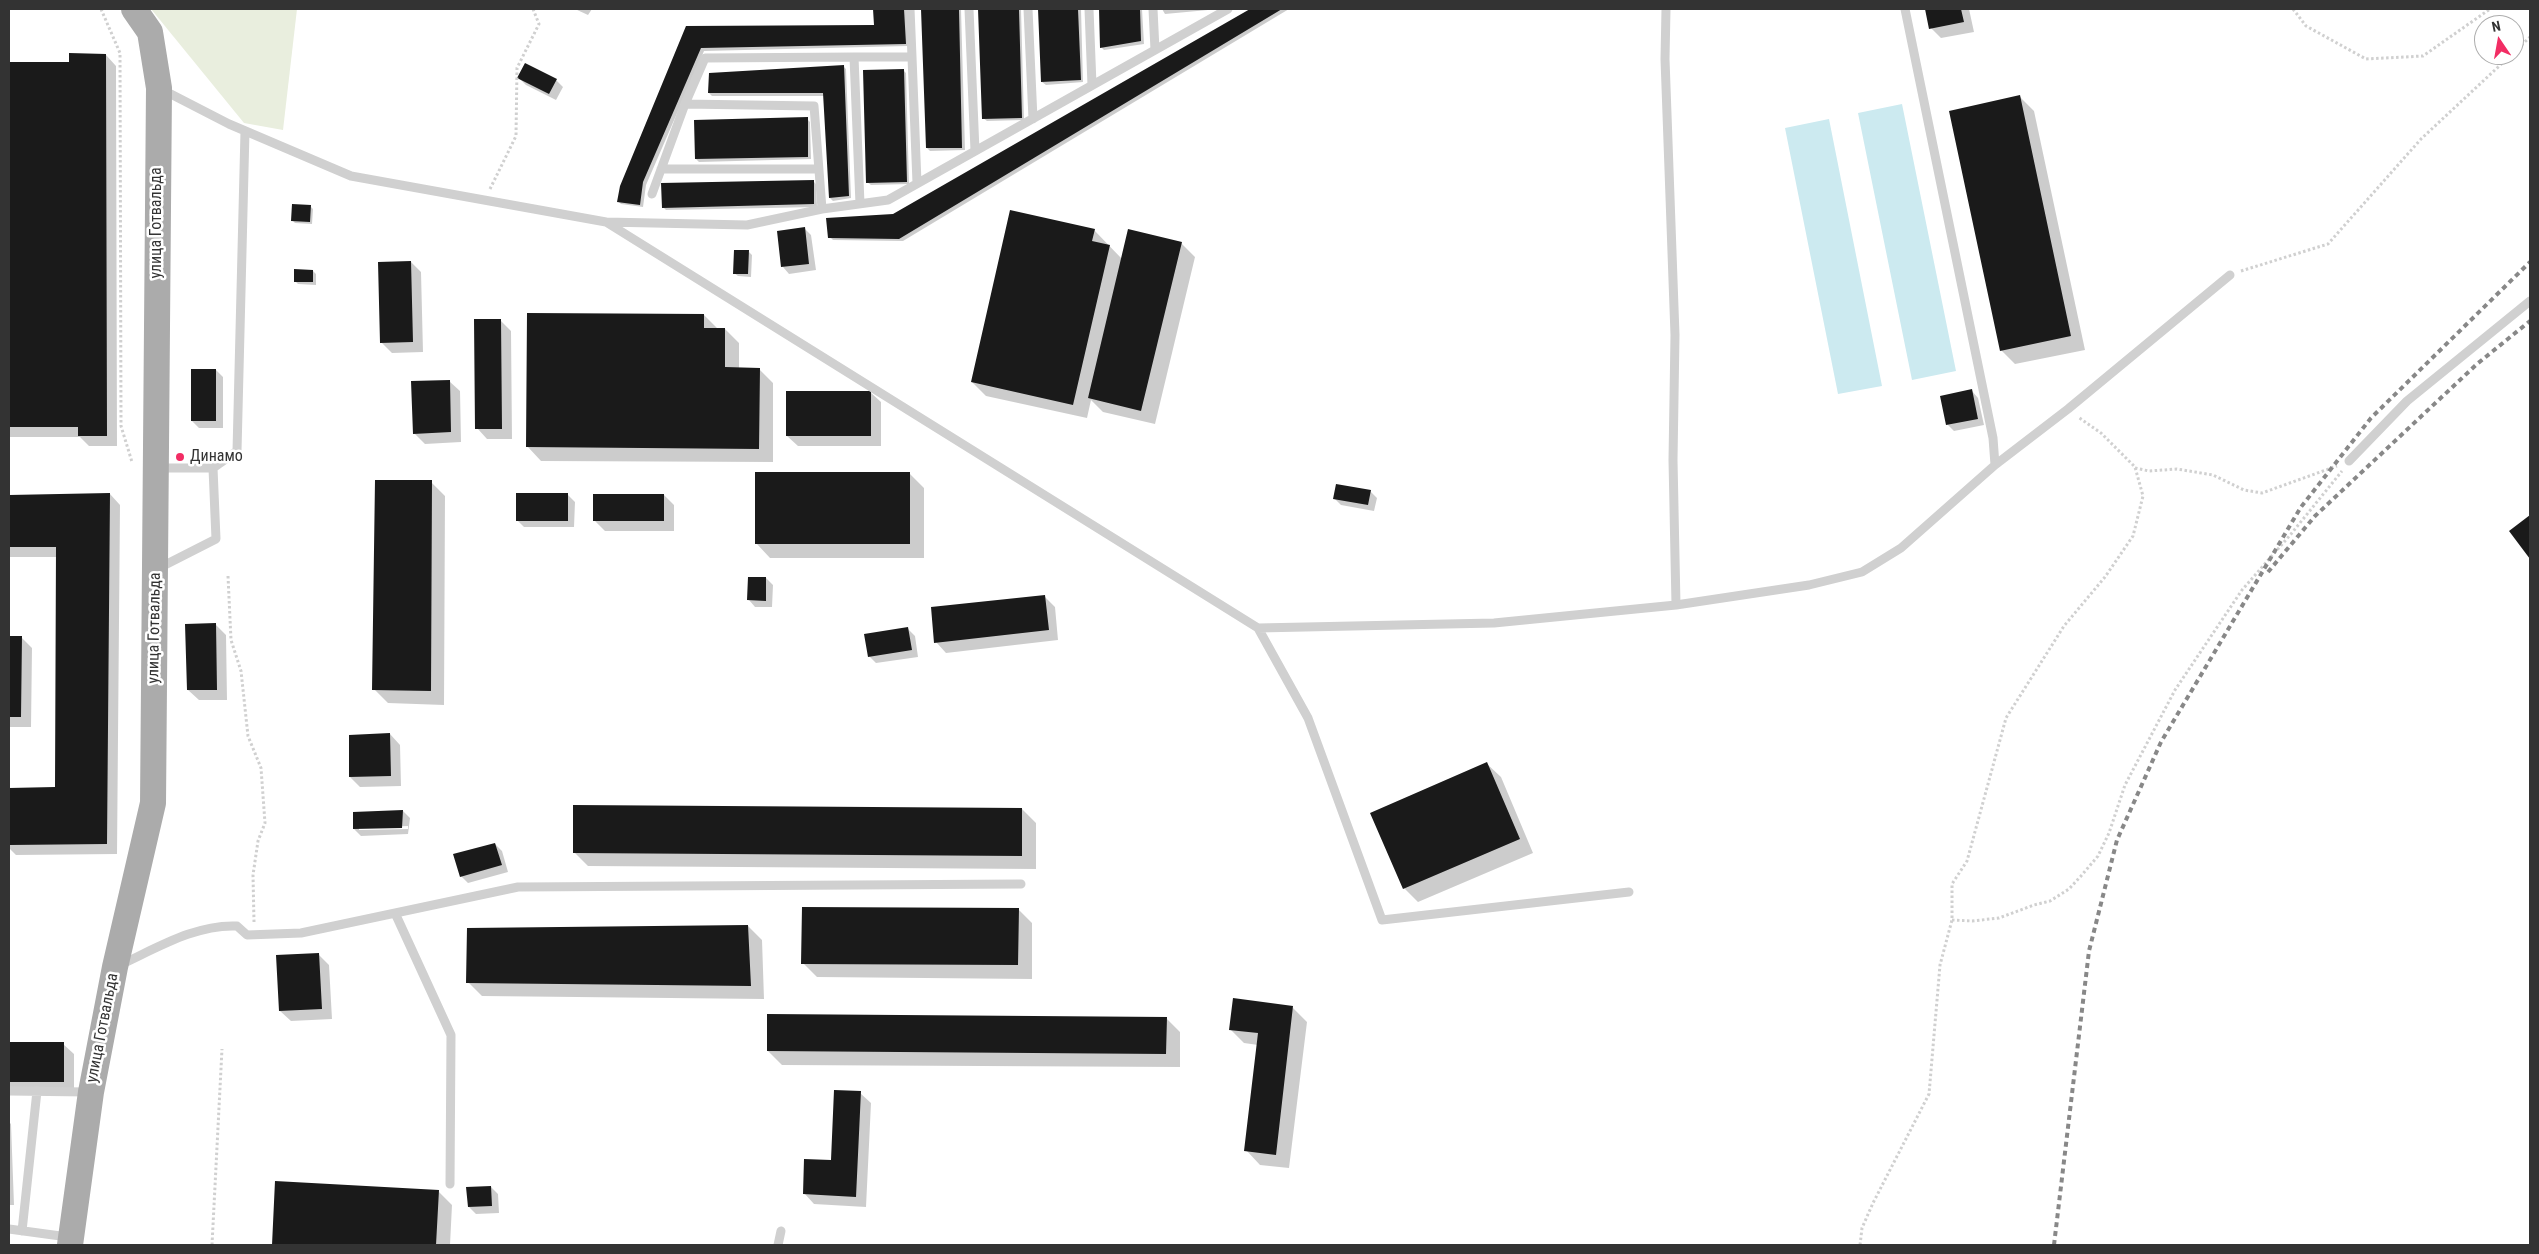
<!DOCTYPE html>
<html>
<head>
<meta charset="utf-8">
<style>
  body { margin:0 }
  #map { position:relative; width:2539px; height:1254px; overflow:hidden; background:#fff; font-family:"Roboto Condensed",sans-serif }
  canvas { display:block }
  .frame { position:absolute; inset:0; border:10px solid #333; pointer-events:none }
  .north { position:absolute; left:2474px; top:15px; width:50px; height:50px; box-sizing:border-box; background:#fff; border:1px solid #adadad; border-radius:50%; rotate:348deg; font-size:14px; font-weight:700; line-height:20px; text-align:center; color:#333 }
  .north::after { content:''; display:block; margin:auto; width:18px; height:22px; background:#f22d64; clip-path:polygon(50% 0,100% 100%,50% 72%,0 100%) }
</style>
</head>
<body>
<div id="map">
<canvas width="2539" height="1254"></canvas>
<div class="frame"></div>
<div class="north">N</div>
</div>
<script>
const ctx = document.querySelector('canvas').getContext('2d');
ctx.lineJoin = 'round';
function fill(path, color) { ctx.fillStyle = color; ctx.fill(path, 'evenodd'); }
function strokePath(path, color, width, dash) { ctx.strokeStyle = color; ctx.lineWidth = width; ctx.lineCap = dash ? 'butt' : 'round'; ctx.setLineDash(dash || []); ctx.stroke(path); }
function write(font, color, halo, rows, align = 'center') {
  ctx.font = font + ' "Roboto Condensed",sans-serif'; ctx.lineWidth = 5; ctx.setLineDash([]); ctx.textBaseline = 'middle'; ctx.strokeStyle = halo; ctx.fillStyle = color; for (const [text, x, y, turn = 0] of rows) {
    ctx.save(); ctx.translate(x, y); ctx.rotate((+turn || 0) * Math.PI / 180); ctx.textAlign = isNaN(turn) ? turn : align; if (halo) ctx.strokeText(text, 0, 0); ctx.fillText(text, 0, 0); ctx.restore();
  }
}
fill(new Path2D(`
  M 151,9 L 297,9 L 283,130 L 244,123 Z`), '#e9eede');
fill(new Path2D(`
  M 1902,104 L 1956,371 L 1912,380 L 1858,113 Z
  M 1829,119 L 1882,386 L 1838,394 L 1785,128 Z`), '#cceaf0');
fill(new Path2D(`
  M 575,9 L 592,9 L 588,15 Z
  M 875,9 L 906,9 L 908,46 L 704,51 L 646,185 L 643,207 L 621,204 L 618,201 L 687,28 L 875,26 Z
  M 922,9 L 961,9 L 965,150 L 930,151 L 927,148 Z
  M 980,9 L 1021,9 L 1024,120 L 987,121 L 983,118 Z
  M 1039,9 L 1081,9 L 1083,82 L 1046,85 L 1042,82 Z
  M 1100,9 L 1142,9 L 1144,44 L 1104,50 L 1101,47 Z
  M 1162,9 L 1208,9 L 1208,10 L 1165,14 Z
  M 1253,9 L 1289,9 L 903,241 L 833,240 L 830,237 L 893,216 Z
  M 1927,9 L 1969,9 L 1974,32 L 1941,38 L 1931,28 Z
  M 106,55 L 116,66 L 117,446 L 89,446 L 80,437 L 9,437 L 9,63 L 71,63 Z
  M 843,66 L 846,69 L 851,198 L 833,201 L 830,198 L 824,96 L 712,96 L 709,93 Z
  M 903,70 L 906,73 L 909,184 L 871,185 L 867,182 Z
  M 519,78 L 556,80 L 563,87 L 556,100 L 526,85 Z
  M 2020,97 L 2034,111 L 2085,350 L 2015,364 L 2001,350 Z
  M 807,119 L 810,122 L 811,159 L 699,162 L 696,159 Z
  M 813,181 L 816,184 L 817,207 L 666,210 L 663,207 Z
  M 310,206 L 313,209 L 312,224 L 295,223 L 292,220 Z
  M 804,228 L 811,235 L 816,270 L 789,274 L 783,267 Z
  M 1094,230 L 1122,259 L 1181,243 L 1195,257 L 1155,424 L 1103,412 L 1091,400 L 1087,418 L 986,396 L 972,382 Z
  M 749,252 L 752,255 L 751,277 L 738,276 L 734,273 Z
  M 411,262 L 421,272 L 423,352 L 392,353 L 381,342 Z
  M 313,271 L 316,274 L 316,285 L 298,284 L 295,281 Z
  M 704,315 L 718,329 L 725,329 L 739,343 L 739,369 L 759,369 L 773,383 L 773,462 L 541,461 L 527,446 Z
  M 501,321 L 511,331 L 512,439 L 487,439 L 477,428 Z
  M 216,370 L 223,377 L 223,428 L 199,428 L 192,421 Z
  M 449,381 L 460,391 L 461,442 L 425,444 L 414,433 Z
  M 1972,391 L 1978,398 L 1984,425 L 1954,431 L 1947,424 Z
  M 870,392 L 881,402 L 881,446 L 798,446 L 787,436 Z
  M 910,474 L 924,488 L 924,558 L 770,558 L 756,543 Z
  M 431,482 L 445,496 L 444,705 L 388,703 L 374,689 Z
  M 1370,491 L 1377,498 L 1374,511 L 1341,505 L 1334,498 Z
  M 110,494 L 120,505 L 117,854 L 16,855 L 9,848 L 9,789 L 56,788 L 57,557 L 9,557 L 9,496 Z
  M 568,495 L 575,502 L 574,527 L 524,527 L 517,520 Z
  M 664,495 L 674,505 L 674,531 L 605,531 L 595,521 Z
  M 766,578 L 773,585 L 772,607 L 755,607 L 749,600 Z
  M 1044,596 L 1055,607 L 1058,640 L 946,653 L 936,642 Z
  M 215,624 L 226,635 L 227,700 L 199,700 L 188,690 Z
  M 908,629 L 915,636 L 918,657 L 876,663 L 869,656 Z
  M 9,637 L 21,637 L 32,648 L 31,727 L 9,727 Z
  M 390,734 L 400,745 L 401,786 L 360,787 L 350,777 Z
  M 1486,763 L 1501,777 L 1533,853 L 1418,902 L 1404,888 Z
  M 1022,809 L 1036,823 L 1036,869 L 588,866 L 574,852 Z
  M 403,811 L 410,818 L 408,834 L 361,836 L 354,829 ZM 408,826 L 408,829 L 359,830 L 359,828 Z
  M 495,844 L 502,851 L 508,872 L 468,883 L 461,876 Z
  M 1018,909 L 1032,923 L 1032,979 L 817,977 L 803,963 Z
  M 748,926 L 762,940 L 764,999 L 482,996 L 468,982 Z
  M 318,954 L 329,965 L 332,1019 L 291,1021 L 280,1011 Z
  M 1293,1008 L 1307,1022 L 1289,1168 L 1260,1165 L 1246,1150 L 1258,1045 L 1244,1043 L 1230,1029 Z
  M 1166,1018 L 1180,1032 L 1180,1067 L 782,1065 L 768,1051 Z
  M 9,1044 L 63,1044 L 74,1054 L 74,1092 L 9,1092 Z
  M 860,1093 L 871,1103 L 866,1207 L 814,1204 L 804,1193 L 832,1161 Z
  M 9,1122 L 11,1124 L 14,1205 L 9,1205 Z
  M 276,1183 L 438,1191 L 452,1205 L 450,1245 L 273,1245 Z
  M 491,1187 L 498,1194 L 499,1213 L 476,1214 L 469,1207 Z`), '#0003');
fill(new Path2D(`
  M 873,9 L 904,9 L 906,44 L 701,48 L 643,182 L 640,205 L 617,202 L 620,186 L 686,26 L 874,25 Z
  M 921,9 L 959,9 L 962,148 L 926,148 Z
  M 978,9 L 1019,9 L 1022,118 L 982,119 Z
  M 1038,9 L 1078,9 L 1081,80 L 1041,82 Z
  M 1099,9 L 1140,9 L 1141,41 L 1100,48 Z
  M 1250,9 L 1282,9 L 899,239 L 828,238 L 826,218 L 893,214 Z
  M 1925,9 L 1961,9 L 1964,22 L 1929,29 Z
  M 69,53 L 106,54 L 107,436 L 78,436 L 78,427 L 9,427 L 9,62 L 69,62 Z
  M 525,63 L 557,79 L 549,94 L 517,78 Z
  M 844,65 L 849,196 L 829,198 L 823,93 L 708,93 L 709,73 Z
  M 904,69 L 907,182 L 866,183 L 863,70 Z
  M 2020,95 L 2071,336 L 2000,351 L 1949,111 Z
  M 808,117 L 808,157 L 695,159 L 694,120 Z
  M 814,180 L 814,204 L 662,208 L 661,183 Z
  M 292,204 L 311,205 L 310,222 L 291,221 Z
  M 1010,210 L 1095,229 L 1092,241 L 1110,245 L 1073,405 L 971,382 Z
  M 805,227 L 809,264 L 781,267 L 777,231 Z
  M 1128,229 L 1182,242 L 1141,411 L 1088,398 Z
  M 734,250 L 749,250 L 748,274 L 733,274 Z
  M 411,261 L 413,342 L 380,343 L 378,262 Z
  M 294,269 L 313,270 L 313,282 L 294,282 Z
  M 527,313 L 704,314 L 704,328 L 725,328 L 725,367 L 760,368 L 759,449 L 526,447 Z
  M 474,319 L 501,319 L 502,429 L 475,429 Z
  M 191,369 L 216,369 L 216,421 L 191,421 Z
  M 450,380 L 451,432 L 413,434 L 411,381 Z
  M 1972,389 L 1978,419 L 1946,425 L 1940,396 Z
  M 786,391 L 871,391 L 871,436 L 786,436 Z
  M 755,472 L 910,472 L 910,544 L 755,544 Z
  M 375,480 L 432,480 L 431,691 L 372,690 Z
  M 1336,484 L 1371,490 L 1368,505 L 1333,499 Z
  M 110,493 L 107,844 L 9,845 L 9,788 L 55,787 L 56,547 L 9,547 L 9,495 Z
  M 516,493 L 568,493 L 568,521 L 516,521 Z
  M 593,494 L 664,494 L 664,521 L 593,521 Z
  M 2530,515 L 2530,559 L 2509,531 Z
  M 748,577 L 766,577 L 766,601 L 747,600 Z
  M 1045,595 L 1049,630 L 934,643 L 931,607 Z
  M 216,623 L 217,690 L 187,690 L 185,624 Z
  M 908,627 L 912,650 L 868,657 L 864,634 Z
  M 9,636 L 22,636 L 21,717 L 9,717 Z
  M 390,733 L 391,776 L 349,777 L 349,735 Z
  M 1487,762 L 1520,839 L 1403,889 L 1370,813 Z
  M 573,805 L 1022,808 L 1022,856 L 573,853 Z
  M 403,810 L 402,828 L 353,829 L 353,812 Z
  M 495,843 L 502,865 L 460,877 L 453,854 Z
  M 802,907 L 1019,908 L 1018,965 L 801,964 Z
  M 748,925 L 751,986 L 466,983 L 467,928 Z
  M 319,953 L 322,1009 L 279,1011 L 276,955 Z
  M 1233,998 L 1293,1006 L 1276,1155 L 1244,1151 L 1258,1033 L 1229,1030 Z
  M 767,1014 L 1167,1017 L 1166,1054 L 767,1051 Z
  M 9,1042 L 64,1042 L 64,1082 L 9,1082 Z
  M 834,1090 L 861,1091 L 856,1197 L 803,1194 L 804,1159 L 831,1160 Z
  M 275,1181 L 439,1190 L 436,1245 L 272,1245 Z
  M 491,1186 L 492,1206 L 468,1207 L 466,1187 Z`), '#1a1a1a');
strokePath(new Path2D(`
  M 101,9 L 120,53 L 121,426 L 132,462
  M 2293,9 L 2306,26 L 2366,59 L 2423,56 L 2490,9
  M 2514,52 L 2530,37
  M 490,189 L 516,136 L 517,68 L 539,24 L 533,9
  M 2241,271 L 2328,244 L 2421,139 L 2511,55
  M 2135,468 L 2149,471 L 2177,469 L 2213,475 L 2244,490 L 2262,493 L 2337,466
  M 228,576 L 231,640 L 241,671 L 248,736 L 261,768 L 265,823 L 258,841 L 253,875 L 254,922
  M 1952,920 L 1972,921 L 1999,918 L 2034,905 L 2050,901 L 2069,889 L 2081,876 L 2098,856 L 2109,833 L 2125,785 L 2175,690 L 2242,590 L 2291,534 L 2342,471
  M 212,1245 L 222,1049
  M 1860,1245 L 1862,1228 L 1873,1203 L 1929,1094 L 1940,965 L 1952,920 L 1952,884 L 1967,861 L 2006,718 L 2064,626 L 2105,577 L 2133,536 L 2143,496 L 2135,467 L 2101,433 L 2078,417`), '#d0d0d0', 3, [2.5, 2.5]);
strokePath(new Path2D(`
  M 910,9 L 912,57
  M 969,9 L 975,151
  M 1028,9 L 1033,119
  M 1089,9 L 1092,85
  M 1153,9 L 1155,50
  M 1666,9 L 1665,59 L 1675,335 L 1673,460 L 1676,605
  M 1905,9 L 1993,438 L 1995,465
  M 854,57 L 912,57 L 917,183
  M 161,89 L 229,124 L 351,176 L 606,222 L 1258,628 L 1494,623 L 1676,605 L 1809,585 L 1862,572 L 1901,548 L 1995,465 L 2068,409 L 2230,275
  M 661,169 L 818,169
  M 652,194 L 685,104
  M 822,209 L 814,106 L 685,104 L 705,58 L 854,57 L 860,204
  M 606,222 L 747,225 L 822,209 L 888,200 L 1228,9
  M 2349,461 L 2407,401 L 2530,301
  M 157,468 L 213,468 L 216,539 L 159,568
  M 213,468 L 237,451 L 245,131
  M 1258,628 L 1308,718 L 1382,920 L 1629,892
  M 395,913 L 451,1035 L 450,1184
  M 120,965 C 157,948 196,924 237,926 L 247,935 L 301,933 L 518,887 L 1021,884
  M 9,1091 L 88,1092
  M 9,1229 L 68,1237
  M 22,1231 L 37,1091
  M 778,1245 L 781,1231`), '#d0d0d0', 9);
strokePath(new Path2D(`
  M 70,1245 L 91,1092 L 115,967 L 153,803 L 159,88 L 150,32 L 134,9`), '#ababab', 26);
strokePath(new Path2D(`
  M 2268,572 L 2315,516 L 2477,364 L 2530,321
  M 2054,1245 L 2089,951 L 2117,840 L 2161,742 L 2301,507 L 2371,418 L 2530,262`), '#888', 4, [5, 4]);
for (const [x, y, r, color] of [
  [180,457,5,"#f22d64"]
]) { const dot = new Path2D(); dot.arc(x, y, r, 0, 2 * Math.PI); ctx.fillStyle = color; ctx.fill(dot); strokePath(dot, '#fff', 2); }
write('16px', '#333', '#fff', [
  ["улица Готвальда",157,223,-90],
  ["улица Готвальда",155,628,-89],
  ["улица Готвальда",103,1028,-79]
]);
write('16px', '#333', '#fff', [
  ["Динамо",190,457]
], 'left');
</script>
</body>
</html>
